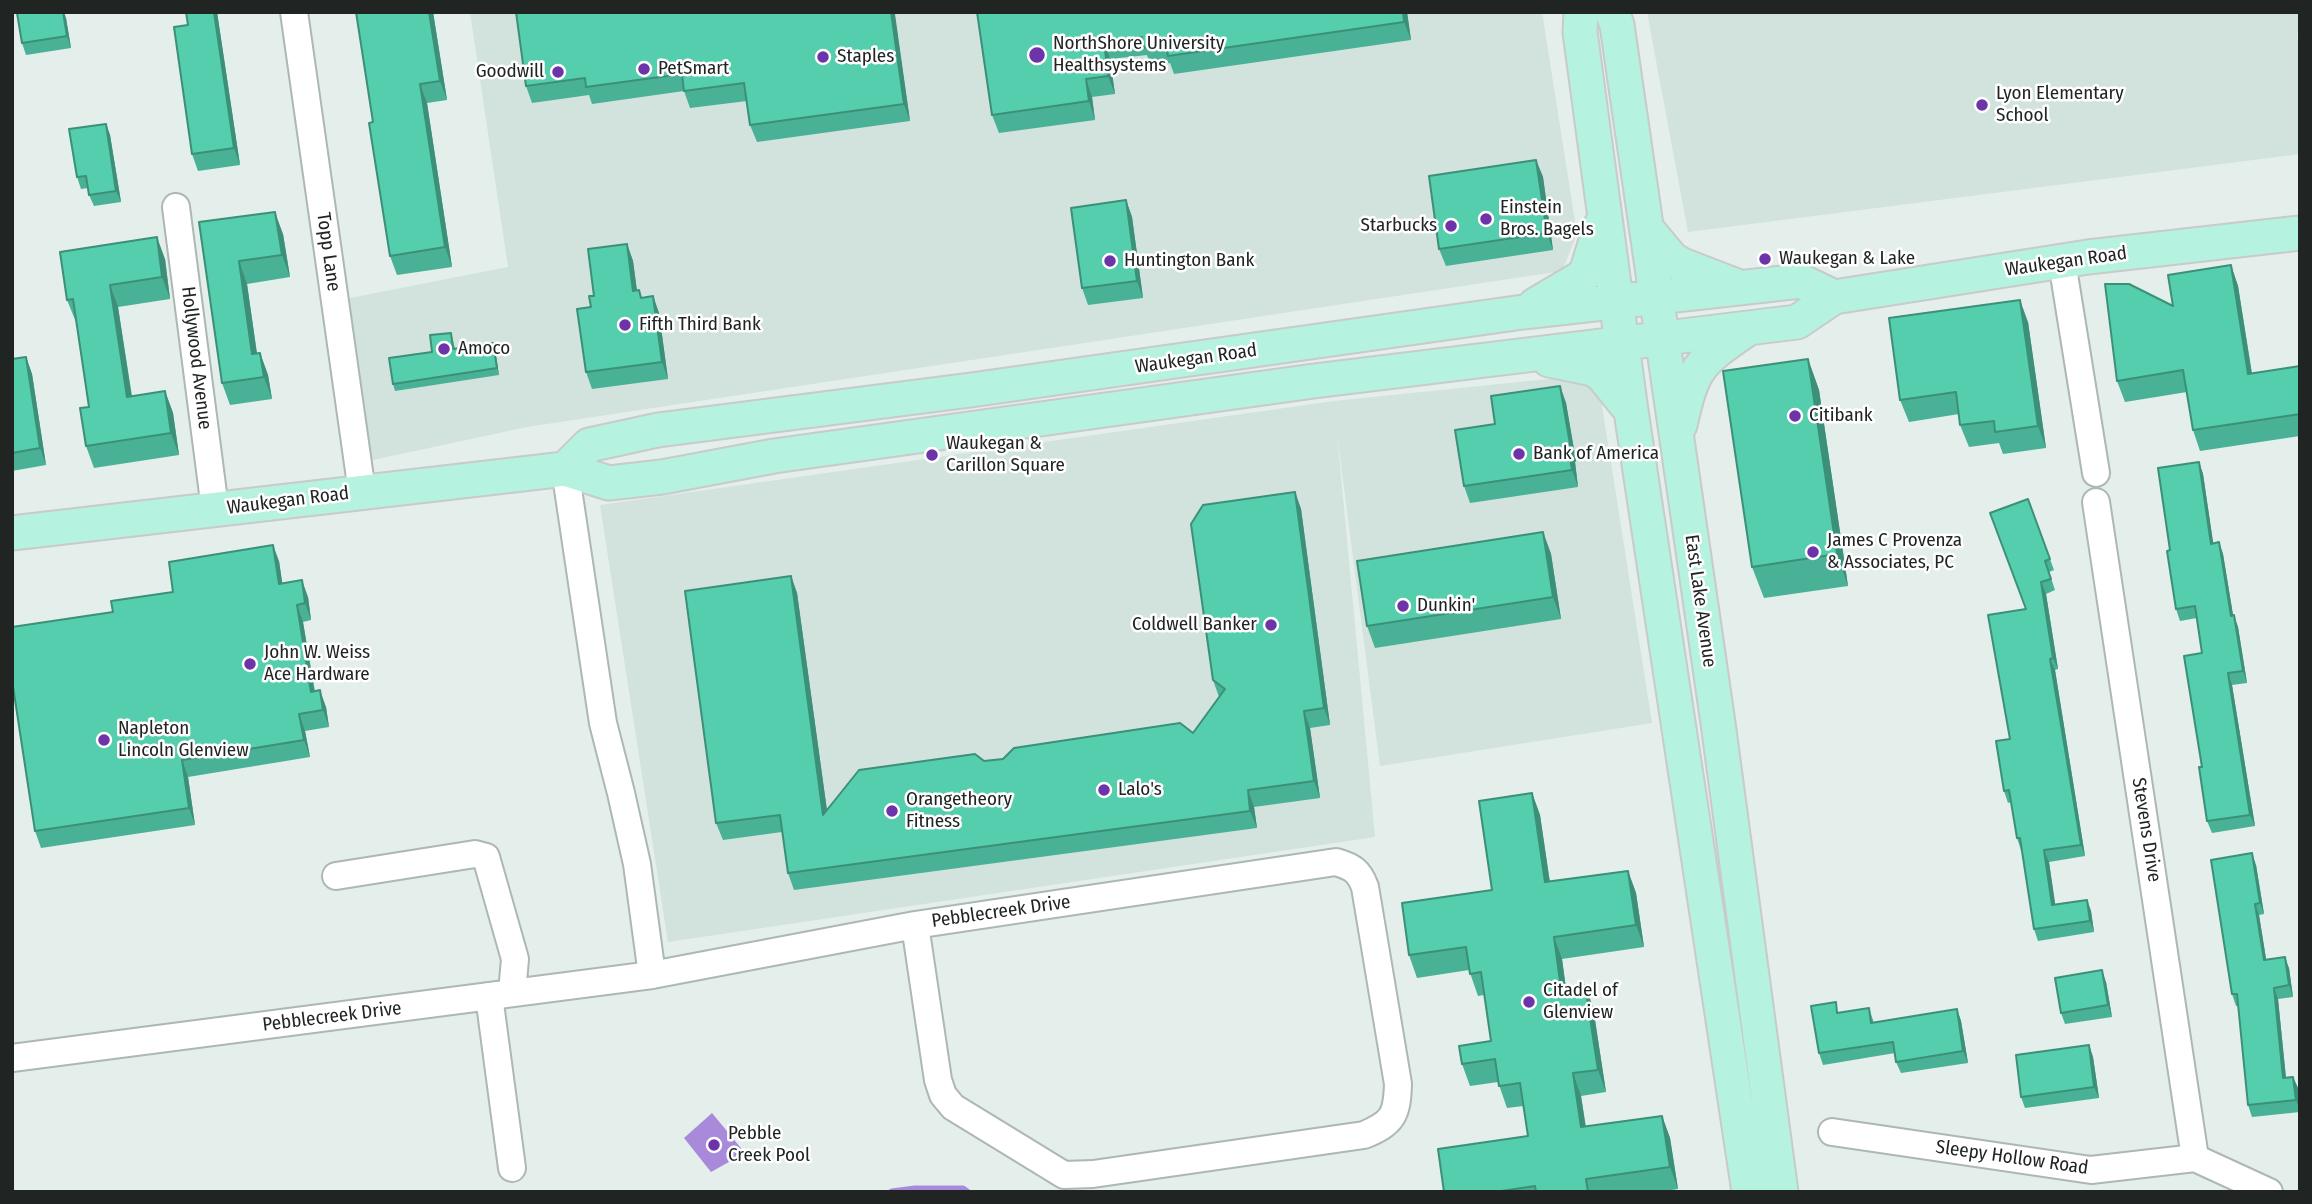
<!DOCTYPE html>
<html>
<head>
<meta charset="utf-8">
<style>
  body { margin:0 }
  #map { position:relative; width:2312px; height:1204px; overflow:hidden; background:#e4eeea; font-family:"Fira Sans Condensed",sans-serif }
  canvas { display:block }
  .frame { position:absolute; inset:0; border:14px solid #202422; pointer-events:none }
</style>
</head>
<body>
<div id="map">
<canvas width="2312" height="1204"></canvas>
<div class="frame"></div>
</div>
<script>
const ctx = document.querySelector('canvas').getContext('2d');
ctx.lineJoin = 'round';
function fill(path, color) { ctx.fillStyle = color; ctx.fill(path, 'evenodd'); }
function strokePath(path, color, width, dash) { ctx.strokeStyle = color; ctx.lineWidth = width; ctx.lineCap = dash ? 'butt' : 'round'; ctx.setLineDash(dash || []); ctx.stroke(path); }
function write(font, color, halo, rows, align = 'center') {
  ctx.font = font + ' "Fira Sans Condensed",sans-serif'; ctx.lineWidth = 5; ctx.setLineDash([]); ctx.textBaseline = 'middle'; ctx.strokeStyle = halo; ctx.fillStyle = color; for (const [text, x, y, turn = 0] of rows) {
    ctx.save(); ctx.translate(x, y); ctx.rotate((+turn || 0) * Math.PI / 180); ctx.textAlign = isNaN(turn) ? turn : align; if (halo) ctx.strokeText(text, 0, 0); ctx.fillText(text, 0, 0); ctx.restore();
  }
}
fill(new Path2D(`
  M 470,12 L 1542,12 L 1577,234 L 1562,271 L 527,427 L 368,461 L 345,299 L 508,267 Z
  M 1647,12 L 2300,12 L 2300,32 L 2297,33 L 2300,56 L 2300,154 L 1688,232 Z
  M 1597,374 L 1652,723 L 1380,766 L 1337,434 L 1375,837 L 668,942 L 600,505 L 1334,401 Z`), '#d1e3dc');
fill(new Path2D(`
  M 712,1113 L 745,1153 L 711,1172 L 684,1138 Z`), '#a989d9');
strokePath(new Path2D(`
  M 892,1192 L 915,1189 L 963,1189 L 967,1192`), '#a989d9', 7);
const minor = new Path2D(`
  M 294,12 L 362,492
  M 176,207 L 215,509
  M 2062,262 L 2096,473
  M 565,469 L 603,723 L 621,793 L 637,864 L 652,975
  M 2096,502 L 2195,1158
  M 336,876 L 475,854 L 486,857 L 515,959 L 512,993
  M 489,996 L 512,1168
  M 12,1058 L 652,975 L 915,925 L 1336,862 C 1353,867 1359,871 1365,887 L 1398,1084 C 1397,1115 1393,1123 1364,1135 L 1093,1174 L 1064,1175 L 953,1107 L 943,1095 L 938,1080 L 915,925
  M 1832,1132 L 2091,1170 L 2195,1158 L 2269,1192`);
const major = new Path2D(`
  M 1581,12 L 1580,32 L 1631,411 L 1749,1192
  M 1612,12 L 1617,25 L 1718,723 L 1781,1192
  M 1647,229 L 1672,259 L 1682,265 L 1734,285
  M 1535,305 L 1579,279 L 1586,273 L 1601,225
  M 1549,360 L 1593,369 L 1602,375 L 1631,411
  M 1680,425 C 1693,367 1698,363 1746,330
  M 565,469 L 589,445 L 658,430 L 971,390 L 1523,312 L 1801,281 L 1834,297
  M 12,533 L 565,469 L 609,483 L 662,477 L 774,456 L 1314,381 L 1797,322 L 1834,297 L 2088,257 L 2300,233`);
strokePath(minor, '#adb7b3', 30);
strokePath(major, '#c9caca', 37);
strokePath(minor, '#fff', 26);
strokePath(major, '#b5f2e0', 33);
fill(new Path2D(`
  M 186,12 L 217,12 L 240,165 L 198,171 L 192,154 L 188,25 Z
  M 433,12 L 447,100 L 427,103 L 452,267 L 397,275 L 390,256 L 373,122 Z
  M 516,12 L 894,12 L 910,121 L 757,142 L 750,125 L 747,101 L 690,108 L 684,91 L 592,104 L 589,95 L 532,103 L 526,86 Z
  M 977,12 L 1407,12 L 1411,40 L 1174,74 L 1170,63 L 1151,66 L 1147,55 L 1110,59 L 1115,94 L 1092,97 L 1095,120 L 999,133 L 992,115 Z
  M 66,18 L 71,48 L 26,55 L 22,43 Z
  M 106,124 L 110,135 L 121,202 L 94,206 L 89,195 L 88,188 L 81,189 L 77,177 Z
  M 1536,160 L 1543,177 L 1553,250 L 1446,266 L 1439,249 Z
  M 1126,200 L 1132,217 L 1143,298 L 1088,305 L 1082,288 Z
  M 199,222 L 283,234 L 290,277 L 247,284 L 257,353 L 260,353 L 268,375 L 272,399 L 230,405 L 222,383 Z
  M 627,244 L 633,261 L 637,290 L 639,290 L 642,298 L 653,296 L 659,313 L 668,379 L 592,389 L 586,372 L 591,307 L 594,296 Z
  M 165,259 L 170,299 L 118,307 L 132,396 L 165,391 L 173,413 L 179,455 L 94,468 L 86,446 L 89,407 L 76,322 L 67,300 Z
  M 2231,265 L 2238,286 L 2252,373 L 2300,366 L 2300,436 L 2200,451 L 2193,430 L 2187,392 L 2125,402 L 2117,381 L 2173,306 Z
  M 2028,322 L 2046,448 L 2003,454 L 1999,443 L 1969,447 L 1960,425 L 1959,414 L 1909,422 L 1900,400 Z
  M 451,333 L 453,340 L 455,349 L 493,343 L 495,350 L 499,375 L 395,391 L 393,384 L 432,352 Z
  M 26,357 L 32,374 L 46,465 L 12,471 L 12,359 Z
  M 1808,359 L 1819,390 L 1848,586 L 1764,598 L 1752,567 Z
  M 1560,386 L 1566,403 L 1576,461 L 1575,462 L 1578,487 L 1470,503 L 1464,486 L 1495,424 Z
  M 2199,462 L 2203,474 L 2213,543 L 2219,542 L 2223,554 L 2233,615 L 2238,627 L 2247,683 L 2232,685 L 2255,826 L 2212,833 L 2207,821 L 2202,767 L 2202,653 L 2197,618 L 2180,621 L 2176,609 L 2170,550 Z
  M 1295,492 L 1301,509 L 1330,725 L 1310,728 L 1320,798 L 1254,807 L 1257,828 L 794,890 L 788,873 L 782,832 L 723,840 L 716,823 L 791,576 L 797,593 L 827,811 L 984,761 L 1193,733 L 1219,697 L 1213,680 Z
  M 2028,499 L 2054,570 L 2049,572 L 2055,590 L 2046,594 L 2058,669 L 2055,670 L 2085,856 L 2049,862 L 2055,905 L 2087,900 L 2091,911 L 2094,932 L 2038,941 L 2034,929 L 2022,850 L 2021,850 L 2017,838 L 2011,802 L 2008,803 L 2004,791 L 2026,609 Z
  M 1543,532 L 1551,554 L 1561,619 L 1375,648 L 1367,626 Z
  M 279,561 L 282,583 L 308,597 L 311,620 L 303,622 L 315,691 L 326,707 L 329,727 L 305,731 L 310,757 L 188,777 L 195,825 L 41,848 L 35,831 L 113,612 L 173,592 Z
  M 1532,793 L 1540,815 L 1550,882 L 1628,871 L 1636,893 L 1644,947 L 1562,959 L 1566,988 L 1593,1007 L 1606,1092 L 1581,1096 L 1586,1127 L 1662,1116 L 1670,1138 L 1678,1189 L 1660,1192 L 1444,1192 L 1528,1136 L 1523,1106 L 1507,1108 L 1498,1082 L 1470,1086 L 1462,1064 L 1491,1041 L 1484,995 L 1478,996 L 1469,970 L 1417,978 L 1409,955 L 1492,890 Z
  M 2256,865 L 2264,914 L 2259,915 L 2266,959 L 2289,968 L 2293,997 L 2278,999 L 2286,1077 L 2293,1077 L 2298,1088 L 2300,1112 L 2252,1117 L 2248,1105 L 2238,1006 L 2236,1006 L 2232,994 Z
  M 2106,982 L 2112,1017 L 2065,1024 L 2061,1013 Z
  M 1869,1008 L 1874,1023 L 1957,1009 L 1961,1021 L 1968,1063 L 1901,1073 L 1896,1062 L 1895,1053 L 1823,1065 L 1819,1053 L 1839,1013 Z
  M 2089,1045 L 2093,1057 L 2099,1098 L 2025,1108 L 2021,1097 Z`), '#49b195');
fill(new Path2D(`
  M 63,12 L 64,12 L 66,18 L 71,48 L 67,36 Z
  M 214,12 L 217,12 L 240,165 L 234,148 Z
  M 429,12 L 433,12 L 447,100 L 440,81 Z
  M 891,12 L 894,12 L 895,14 L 910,121 L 904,104 Z
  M 1403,12 L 1407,12 L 1411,40 L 1404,22 Z
  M 1104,41 L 1110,59 L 1115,94 L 1108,76 Z
  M 1086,79 L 1092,97 L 1095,120 L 1089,101 Z
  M 420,84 L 427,103 L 452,267 L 445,247 Z
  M 106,124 L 110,135 L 121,202 L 116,191 Z
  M 1536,160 L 1543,177 L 1553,250 L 1547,233 Z
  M 1126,200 L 1132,217 L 1143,298 L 1137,281 Z
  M 275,212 L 283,234 L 290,277 L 282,255 Z
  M 157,237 L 165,259 L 170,299 L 162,277 Z
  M 627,244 L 633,261 L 639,308 L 633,291 Z
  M 239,261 L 247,284 L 260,376 L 252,354 Z
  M 2231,265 L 2238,286 L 2255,395 L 2248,374 Z
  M 110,285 L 118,307 L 135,419 L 127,397 Z
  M 653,296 L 659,313 L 668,379 L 662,362 Z
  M 2020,300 L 2028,322 L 2046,448 L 2038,426 Z
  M 493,343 L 495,350 L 499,375 L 497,368 Z
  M 260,353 L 268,375 L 272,399 L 264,377 Z
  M 26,357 L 32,374 L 46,465 L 40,448 Z
  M 1808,359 L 1819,390 L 1848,586 L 1837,554 Z
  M 1560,386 L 1566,403 L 1576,461 L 1575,462 L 1578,487 L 1572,470 Z
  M 165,391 L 173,413 L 179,455 L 171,433 Z
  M 2199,462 L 2203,474 L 2215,555 L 2211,544 Z
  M 1295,492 L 1301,509 L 1330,725 L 1324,708 Z
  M 1543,532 L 1551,554 L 1561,619 L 1553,597 Z
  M 2219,542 L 2223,554 L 2235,627 L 2231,616 Z
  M 273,545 L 279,561 L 285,601 L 279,584 Z
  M 791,576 L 797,593 L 830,832 L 823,815 Z
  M 302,580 L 308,597 L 311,620 L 305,603 Z
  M 2041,582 L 2046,594 L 2058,669 L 2053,658 Z
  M 297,605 L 303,622 L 317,709 L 311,692 Z
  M 2234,615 L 2238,627 L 2247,683 L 2243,671 Z
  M 2050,659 L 2055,670 L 2085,856 L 2081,845 Z
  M 2228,673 L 2232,685 L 2255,826 L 2250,815 Z
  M 320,690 L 326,707 L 329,727 L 323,710 Z
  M 1304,711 L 1310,728 L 1320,798 L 1314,781 Z
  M 299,714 L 305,731 L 310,757 L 304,740 Z
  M 182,760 L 188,777 L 195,825 L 189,808 Z
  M 1248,790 L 1254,807 L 1257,828 L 1250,811 Z
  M 1532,793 L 1540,815 L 1553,905 L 1545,882 Z
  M 2044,850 L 2049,862 L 2057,916 L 2052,905 Z
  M 2252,853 L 2256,865 L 2264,914 L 2260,903 Z
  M 1628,871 L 1636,893 L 1644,947 L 1636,925 Z
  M 2087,900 L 2091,911 L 2094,932 L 2090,921 Z
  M 2255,904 L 2259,915 L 2268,971 L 2264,960 Z
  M 1554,937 L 1562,959 L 1569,1011 L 1561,989 Z
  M 2285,957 L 2289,968 L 2293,997 L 2289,985 Z
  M 2102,970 L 2106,982 L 2112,1017 L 2108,1005 Z
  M 1585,985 L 1593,1007 L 1606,1092 L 1598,1070 Z
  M 2274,988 L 2278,999 L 2287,1089 L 2283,1078 Z
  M 1957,1009 L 1961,1021 L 1968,1063 L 1963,1051 Z
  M 2089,1045 L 2093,1057 L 2099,1098 L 2094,1087 Z
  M 1573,1073 L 1581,1096 L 1589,1150 L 1581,1127 Z
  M 2293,1077 L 2298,1088 L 2300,1111 L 2296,1100 Z
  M 1662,1116 L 1670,1138 L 1678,1189 L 1670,1167 Z`), '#3c9079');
const building = new Path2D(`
  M 24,12 L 63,12 L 67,36 L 22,43 L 17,13 Z
  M 186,12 L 214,12 L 234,148 L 192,154 L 174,27 L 188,25 Z
  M 356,12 L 429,12 L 440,81 L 420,84 L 445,247 L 390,256 L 369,123 L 373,122 Z
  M 516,12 L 891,12 L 904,104 L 750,125 L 744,83 L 684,91 L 682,74 L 586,87 L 585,78 L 526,86 Z
  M 977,12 L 1403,12 L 1404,22 L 1168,56 L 1166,44 L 1144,48 L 1142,37 L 1104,41 L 1108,76 L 1086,79 L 1089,101 L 992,115 Z
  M 106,124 L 116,191 L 89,195 L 86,176 L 77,177 L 69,129 Z
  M 1536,160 L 1547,233 L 1439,249 L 1429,176 Z
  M 1126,200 L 1137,281 L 1082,288 L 1071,208 Z
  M 275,212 L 282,255 L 239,261 L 252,354 L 260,353 L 264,377 L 222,383 L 199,222 Z
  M 157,237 L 162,277 L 110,285 L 127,397 L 165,391 L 171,433 L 86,446 L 80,408 L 89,407 L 73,299 L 67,300 L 60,252 Z
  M 627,244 L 633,291 L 639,290 L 641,298 L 653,296 L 662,362 L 586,372 L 577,309 L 591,307 L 589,296 L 594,296 L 588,249 Z
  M 2231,265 L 2248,374 L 2300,366 L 2300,414 L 2193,430 L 2183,370 L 2117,381 L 2105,284 L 2129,284 L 2173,306 L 2168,275 Z
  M 2020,300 L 2038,426 L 1995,432 L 1994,421 L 1960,425 L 1956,392 L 1900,400 L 1889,318 Z
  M 451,333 L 453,349 L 493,343 L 497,368 L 393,384 L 389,358 L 432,352 L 430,335 Z
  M 26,357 L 40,448 L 12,453 L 12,359 Z
  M 1808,359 L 1837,554 L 1752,567 L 1723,371 Z
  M 1560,386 L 1570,444 L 1568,445 L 1572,470 L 1464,486 L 1455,430 L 1495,424 L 1491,396 Z
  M 2199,462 L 2211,544 L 2219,542 L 2231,616 L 2234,615 L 2243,671 L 2228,673 L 2250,815 L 2207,821 L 2199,767 L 2202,767 L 2184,656 L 2202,653 L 2195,606 L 2176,609 L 2167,551 L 2170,550 L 2158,468 Z
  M 1295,492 L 1324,708 L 1304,711 L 1314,781 L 1248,790 L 1250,811 L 788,873 L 780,815 L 716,823 L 685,591 L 791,576 L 823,815 L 859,770 L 975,754 L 984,761 L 1003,759 L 1014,748 L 1180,723 L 1193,733 L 1225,689 L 1213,680 L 1191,524 L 1203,505 Z
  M 2028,499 L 2050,559 L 2045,561 L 2051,579 L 2041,582 L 2053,658 L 2050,659 L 2081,845 L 2044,850 L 2052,905 L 2087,900 L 2090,921 L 2034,929 L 2020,838 L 2017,838 L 2009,790 L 2004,791 L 1996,741 L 2010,739 L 1988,615 L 2026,609 L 1990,513 Z
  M 1543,532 L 1553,597 L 1367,626 L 1357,561 Z
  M 273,545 L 279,584 L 302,580 L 305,603 L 297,605 L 311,692 L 320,690 L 323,710 L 299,714 L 304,740 L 182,760 L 189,808 L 35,831 L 12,680 L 12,627 L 113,612 L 111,601 L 173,592 L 169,562 Z
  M 1532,793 L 1545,882 L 1628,871 L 1636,925 L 1554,937 L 1561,989 L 1585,985 L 1598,1070 L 1573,1073 L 1581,1127 L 1662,1116 L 1670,1167 L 1586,1179 L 1588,1192 L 1536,1192 L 1535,1186 L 1495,1192 L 1444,1192 L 1438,1149 L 1528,1136 L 1520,1083 L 1499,1086 L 1495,1059 L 1462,1064 L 1459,1046 L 1491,1041 L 1481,972 L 1470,974 L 1466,947 L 1409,955 L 1402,903 L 1492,890 L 1479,801 Z
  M 2252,853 L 2260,903 L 2255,904 L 2264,960 L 2285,957 L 2289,985 L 2274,988 L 2283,1078 L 2293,1077 L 2296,1100 L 2248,1105 L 2237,994 L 2232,994 L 2211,860 Z
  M 2102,970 L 2108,1005 L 2061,1013 L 2055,978 Z
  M 1836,1002 L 1837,1013 L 1869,1008 L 1871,1023 L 1957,1009 L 1963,1051 L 1896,1062 L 1893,1042 L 1819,1053 L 1811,1006 Z
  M 2089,1045 L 2094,1087 L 2021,1097 L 2016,1055 Z`);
fill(building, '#55cead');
strokePath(building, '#3c9079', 2);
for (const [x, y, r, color] of [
  [1037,55,9,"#6d34aa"],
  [823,57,7,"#6d34aa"],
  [644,69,7,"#6d34aa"],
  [558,72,7,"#6d34aa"],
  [1982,105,7,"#6d34aa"],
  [1486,219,7,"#6d34aa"],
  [1451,226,7,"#6d34aa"],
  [1765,259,7,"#6d34aa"],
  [1110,261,7,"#6d34aa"],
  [625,325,7,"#6d34aa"],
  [444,349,7,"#6d34aa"],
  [1795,416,7,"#6d34aa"],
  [1519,454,7,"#6d34aa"],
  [932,455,7,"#6d34aa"],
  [1813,552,7,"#6d34aa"],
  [1403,606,7,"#6d34aa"],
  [1271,625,7,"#6d34aa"],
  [250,664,7,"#6d34aa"],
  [104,740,7,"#6d34aa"],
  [1104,790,7,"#6d34aa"],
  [892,811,7,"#6d34aa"],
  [1529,1002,7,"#6d34aa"],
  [714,1145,7,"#6d34aa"]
]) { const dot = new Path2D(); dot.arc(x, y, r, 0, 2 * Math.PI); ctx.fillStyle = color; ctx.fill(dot); strokePath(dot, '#fff', 2.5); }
write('19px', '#202422', '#fff', [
  ["NorthShore University",1053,44],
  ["Healthsystems",1053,66],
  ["Staples",837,57],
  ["PetSmart",658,69],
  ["Goodwill",544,72,"right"],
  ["Lyon Elementary",1996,94],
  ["School",1996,116],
  ["Einstein",1500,208],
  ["Bros. Bagels",1500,230],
  ["Starbucks",1437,226,"right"],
  ["Waukegan & Lake",1779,259],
  ["Huntington Bank",1124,261],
  ["Fifth Third Bank",639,325],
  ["Amoco",458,349],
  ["Citibank",1809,416],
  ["Waukegan &",946,444],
  ["Carillon Square",946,466],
  ["Bank of America",1533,454],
  ["James C Provenza",1827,541],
  ["& Associates, PC",1827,563],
  ["Dunkin'",1417,606],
  ["Coldwell Banker",1257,625,"right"],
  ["John W. Weiss",264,653],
  ["Ace Hardware",264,675],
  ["Napleton",118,729],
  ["Lincoln Glenview",118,751],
  ["Lalo's",1118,790],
  ["Orangetheory",906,800],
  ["Fitness",906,822],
  ["Citadel of",1543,991],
  ["Glenview",1543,1013],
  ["Pebble",728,1134],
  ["Creek Pool",728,1156]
], 'left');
write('19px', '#202422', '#fff', [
  ["Topp Lane",328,252,82],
  ["Waukegan Road",2066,262,-8],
  ["Hollywood Avenue",196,358,83],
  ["Waukegan Road",1196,359,-8],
  ["Waukegan Road",288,501,-7],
  ["East Lake Avenue",1700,601,82],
  ["Stevens Drive",2146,830,81],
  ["Pebblecreek Drive",1001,912,-8],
  ["Pebblecreek Drive",332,1017,-7],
  ["Sleepy Hollow Road",2012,1158,8]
]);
</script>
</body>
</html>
